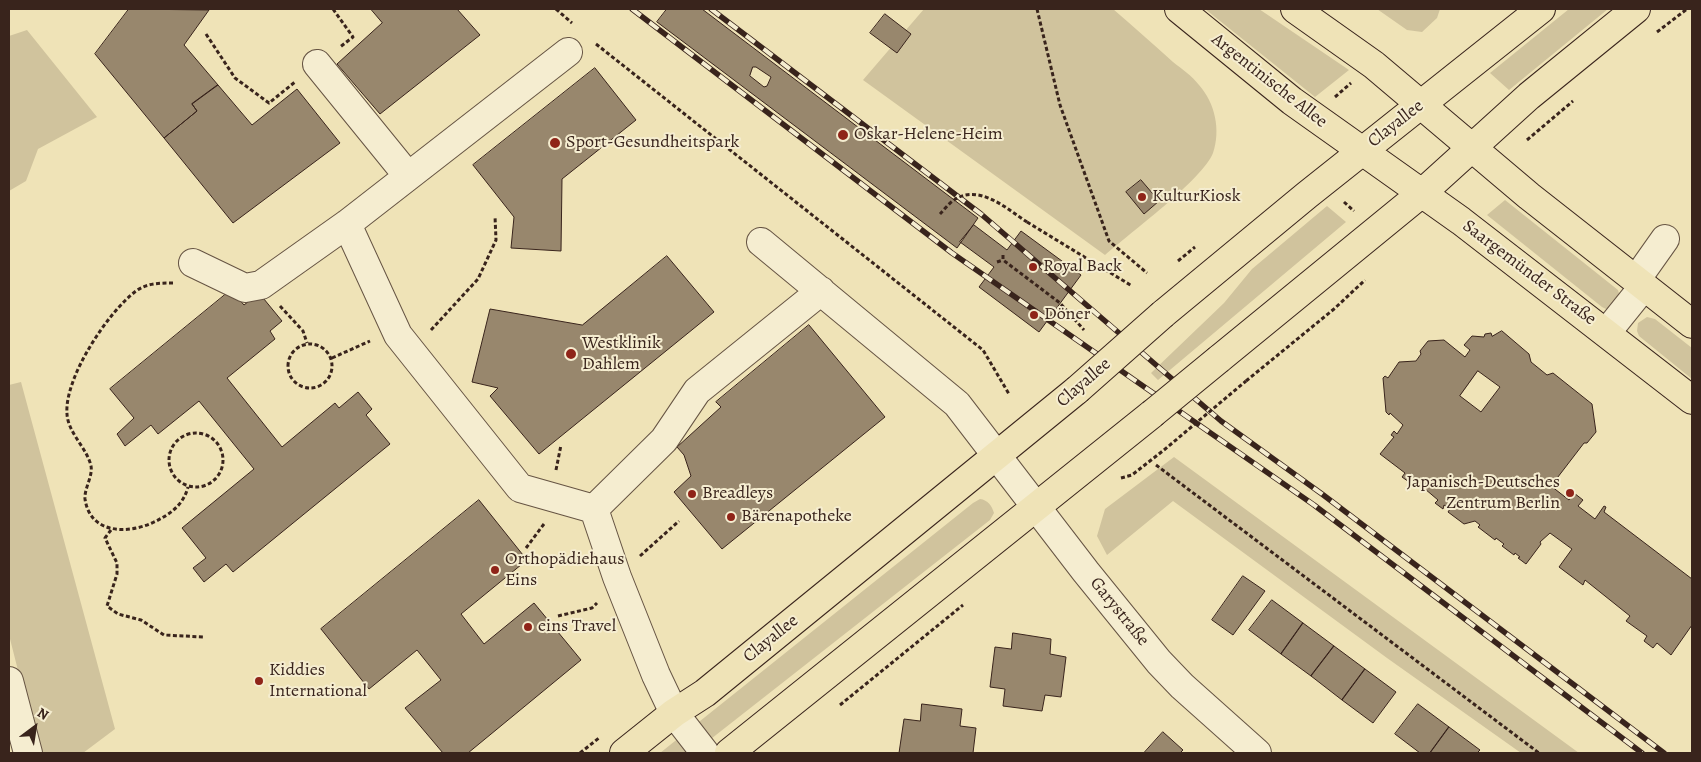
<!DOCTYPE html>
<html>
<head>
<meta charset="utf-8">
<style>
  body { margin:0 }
  #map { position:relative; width:1701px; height:762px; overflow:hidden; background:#efe3b7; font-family:Alegreya,serif }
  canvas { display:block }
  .frame { position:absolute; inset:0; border:10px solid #39241c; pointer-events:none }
  .north { position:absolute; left:10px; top:702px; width:50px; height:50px; -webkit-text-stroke:4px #f5edd0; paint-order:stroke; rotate:31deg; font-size:14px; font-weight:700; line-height:20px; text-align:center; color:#39241c }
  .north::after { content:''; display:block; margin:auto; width:18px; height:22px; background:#39241c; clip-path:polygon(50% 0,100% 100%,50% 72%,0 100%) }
</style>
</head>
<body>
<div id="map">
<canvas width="1701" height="762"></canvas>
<div class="frame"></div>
<div class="north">N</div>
</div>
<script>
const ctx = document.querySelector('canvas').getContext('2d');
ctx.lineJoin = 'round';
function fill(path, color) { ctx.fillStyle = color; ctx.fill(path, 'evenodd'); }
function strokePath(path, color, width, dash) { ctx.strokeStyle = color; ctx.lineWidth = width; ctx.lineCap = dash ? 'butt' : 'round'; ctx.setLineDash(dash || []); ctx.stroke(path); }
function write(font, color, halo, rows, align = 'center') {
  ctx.font = font + ' Alegreya,serif'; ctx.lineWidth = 4; ctx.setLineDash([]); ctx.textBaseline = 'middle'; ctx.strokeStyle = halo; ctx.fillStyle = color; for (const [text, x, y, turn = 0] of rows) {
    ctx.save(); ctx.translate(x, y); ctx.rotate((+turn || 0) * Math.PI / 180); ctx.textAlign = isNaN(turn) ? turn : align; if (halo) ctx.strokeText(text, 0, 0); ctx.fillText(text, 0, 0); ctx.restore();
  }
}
fill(new Path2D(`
  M 924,9 L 1113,9 C 1133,26 1153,44 1173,62 C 1182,69 1192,76 1199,85 C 1215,103 1221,130 1213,153 C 1203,179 1129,234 1105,255 L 863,80 Z
  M 1205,9 L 1259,9 L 1349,70 L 1315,97 Z
  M 1377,9 L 1440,9 L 1437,18 L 1422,32 L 1407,30 Z
  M 1569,9 L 1608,9 L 1509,90 L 1490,73 Z
  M 27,30 L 97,117 L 38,149 L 26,181 L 9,191 L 9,36 Z
  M 1505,200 L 1618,290 L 1620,297 L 1608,310 L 1602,307 L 1487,215 Z
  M 1327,206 L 1346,222 L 1158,380 L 1151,373 L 1224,303 L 1252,269 Z
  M 1647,317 L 1655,319 L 1692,348 L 1692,379 L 1639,336 L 1637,331 L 1638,323 Z
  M 21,382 L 115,729 L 83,753 L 39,753 L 9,635 L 9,385 Z
  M 1174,457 L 1579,753 L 1521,753 L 1387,658 L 1173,501 L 1107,555 L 1097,536 L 1105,509 Z
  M 980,499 C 988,500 992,506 994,513 L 990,520 L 693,753 L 660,753 L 973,503 Z`), '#d0c39d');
const building = new Path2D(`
  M 129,9 L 209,10 L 184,45 L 218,85 L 192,104 L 197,111 L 164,138 L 95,54 Z
  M 371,9 L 457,9 L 480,35 L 380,114 L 337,64 L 382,23 Z
  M 667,9 L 702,9 L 978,218 L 957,248 L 657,22 Z
  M 885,14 L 911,34 L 897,53 L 870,33 Z
  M 753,67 L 756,67 L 771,77 L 767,86 L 764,87 L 750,76 Z
  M 595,68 L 636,120 L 562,179 L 561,251 L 511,248 L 514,217 L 473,165 Z
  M 218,85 L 252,125 L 297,89 L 340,143 L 233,223 L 164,138 L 197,111 L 192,104 Z
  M 1141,180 L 1159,201 L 1144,214 L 1126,192 Z
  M 974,225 L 1007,250 L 1021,231 L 1081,275 L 1039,332 L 979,287 L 994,267 L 960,242 Z
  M 667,256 L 714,312 L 539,454 L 490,396 L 498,388 L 472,382 L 490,309 L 582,325 Z
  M 231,290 L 244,305 L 259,293 L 282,321 L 270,331 L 275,339 L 227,378 L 282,447 L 335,403 L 339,408 L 358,392 L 372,409 L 366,415 L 390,444 L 233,572 L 226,564 L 204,582 L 193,568 L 206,558 L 182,528 L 254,469 L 199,401 L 158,434 L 151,425 L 125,446 L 117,434 L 134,418 L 110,389 Z
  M 809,325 L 885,417 L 722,549 L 674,492 L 691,476 L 684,455 L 677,447 L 721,407 L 716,402 Z
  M 1502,331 L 1529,354 L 1531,362 L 1547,375 L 1553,373 L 1592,404 L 1596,432 L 1587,443 L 1584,443 L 1551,486 L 1569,500 L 1574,493 L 1583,500 L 1578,506 L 1595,519 L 1604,506 L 1606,507 L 1604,512 L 1692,579 L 1692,625 L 1671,655 L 1657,643 L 1653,648 L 1644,641 L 1647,636 L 1626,621 L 1630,616 L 1585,580 L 1583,585 L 1559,567 L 1572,549 L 1550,533 L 1540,542 L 1541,544 L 1526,564 L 1518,558 L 1520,557 L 1515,553 L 1514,555 L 1502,546 L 1504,544 L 1496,538 L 1495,540 L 1478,527 L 1480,525 L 1475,521 L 1464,524 L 1448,512 L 1450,509 L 1444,505 L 1443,509 L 1435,503 L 1438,500 L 1412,478 L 1409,482 L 1402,477 L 1405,473 L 1380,454 L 1394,437 L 1391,435 L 1394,431 L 1397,434 L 1403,425 L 1390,413 L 1389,415 L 1386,412 L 1383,378 L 1385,376 L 1388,378 L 1399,362 L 1416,361 L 1421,354 L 1420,351 L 1428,341 L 1444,340 L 1465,357 L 1470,350 L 1464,345 L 1472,336 L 1484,337 L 1485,334 L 1491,333 L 1492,336 ZM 1478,371 L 1500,387 L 1481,412 L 1460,396 Z
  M 479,500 L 527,560 L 461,614 L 484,644 L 534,603 L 581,660 L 468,753 L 443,753 L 405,708 L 441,680 L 417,650 L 369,689 L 321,629 Z
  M 1243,576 L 1265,591 L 1233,635 L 1212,620 Z
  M 1272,600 L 1303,623 L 1281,654 L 1249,630 Z
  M 1303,623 L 1334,646 L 1311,676 L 1281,654 Z
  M 1013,633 L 1051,639 L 1050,654 L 1066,657 L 1061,697 L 1045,695 L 1042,711 L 1003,706 L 1005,689 L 990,687 L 995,647 L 1011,649 Z
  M 1334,646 L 1365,669 L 1342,700 L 1311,676 Z
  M 1365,669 L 1396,692 L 1373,723 L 1342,700 Z
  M 922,704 L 962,709 L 960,726 L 976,728 L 973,753 L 899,753 L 904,719 L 920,721 Z
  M 1418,704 L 1449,727 L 1430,753 L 1420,753 L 1395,734 Z
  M 1449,727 L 1480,750 L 1477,753 L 1430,753 Z
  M 1163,732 L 1183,750 L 1180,753 L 1144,753 Z`);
fill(building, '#98876d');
strokePath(building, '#39241c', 1);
const minor = new Path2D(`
  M 317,64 L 408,176
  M 347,224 L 398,335 L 520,488 L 594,509 L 617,577 L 656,675 L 674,713 L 705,753
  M 761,242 L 957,404 L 1086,572 L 1159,662 L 1182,686 L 1257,753
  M 193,263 L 245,288 L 261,285 L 347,224 L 568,52
  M 1636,280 L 1665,239
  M 1607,332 L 1644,286
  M 594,509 L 664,440 L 697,391 L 821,291
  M 9,681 L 28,753`);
const major = new Path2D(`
  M 1179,9 L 1292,101 L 1461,221 L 1692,400
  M 1295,9 L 1374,65 L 1529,196 L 1692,324
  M 1163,314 L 1307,195 L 1541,9
  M 1219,359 L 1422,193 L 1529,96 L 1636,9
  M 624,753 L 674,713 L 705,693 L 1077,390
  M 729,753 L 1152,414`);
strokePath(minor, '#665443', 30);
strokePath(major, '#39241c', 30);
strokePath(new Path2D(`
  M 333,9 L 353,37 L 340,47
  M 556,9 L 572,23
  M 1037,9 L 1060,105 L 1109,241 L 1147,273
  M 1657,32 L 1687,9
  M 206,34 L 235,78 L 269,103 L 295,82
  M 596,44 L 983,350 L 1009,394
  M 1335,97 L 1351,83
  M 1527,140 L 1573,101
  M 1344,202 L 1354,211
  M 1027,222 L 1132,286
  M 1003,255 L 1003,260 L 1060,303 L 1084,330
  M 1178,261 L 1195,247
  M 997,262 L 1003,260
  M 173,283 C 160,283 147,283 136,291 C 108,312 64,378 67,414 C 68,433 87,448 91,466 C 93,476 84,489 85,499 C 90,534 127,534 152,523 C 169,515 183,506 188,487
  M 280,306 L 303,331 L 307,343
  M 431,330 L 478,279 L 496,240 L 495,216
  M288 366a22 22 0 1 1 44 0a22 22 0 1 1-44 0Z
  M 332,358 L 370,341
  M 1246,381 L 1334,309 L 1365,280
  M169 460a27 27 0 1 1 54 0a27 27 0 1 1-54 0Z
  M 1156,465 L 1539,753
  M 556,470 L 561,445
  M 1121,478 L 1132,475 L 1164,450
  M 111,530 L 105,538 L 117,563 L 117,574 L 107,606 L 118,614 L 141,620 L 164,635 L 203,637
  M 526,548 L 544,524
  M 640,556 L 679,521
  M 558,616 L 592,608 L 597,603
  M 840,705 L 963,605
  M 580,753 L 599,738`), '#39241c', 3, [4, 2.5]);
strokePath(minor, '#f5edd0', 28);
strokePath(major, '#efe3b7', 28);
const rail = new Path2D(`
  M 632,9 L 952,253 L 1314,505 L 1642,753
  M 711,9 L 981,214 L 1221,421 L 1322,494 L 1664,753`);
strokePath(rail, '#39241c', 5.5);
strokePath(rail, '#f5edd0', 4, [11]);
const majorBridge = new Path2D(`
  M 1077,390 L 1163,314
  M 1152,414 L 1219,359`);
strokePath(majorBridge, '#39241c', 30, []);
strokePath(new Path2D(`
  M 940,214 C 944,210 949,203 954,200 C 979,183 1007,209 1027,222
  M 1164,450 L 1246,381`), '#39241c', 3, [4, 2.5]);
strokePath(majorBridge, '#efe3b7', 28);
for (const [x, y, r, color] of [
  [843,135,6,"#8f2418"],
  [555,143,6,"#8f2418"],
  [1142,197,5,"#8f2418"],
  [1033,267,5,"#8f2418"],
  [1034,315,5,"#8f2418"],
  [571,354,6,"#8f2418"],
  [1570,493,5,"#8f2418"],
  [692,494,5,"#8f2418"],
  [731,517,5,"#8f2418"],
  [495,570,5,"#8f2418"],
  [528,627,5,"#8f2418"],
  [259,681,5,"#8f2418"]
]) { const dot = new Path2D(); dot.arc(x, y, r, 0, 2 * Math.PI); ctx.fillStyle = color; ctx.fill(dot); strokePath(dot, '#f5edd0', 2); }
write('18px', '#39241c', '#f5edd0', [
  ["Argentinische Allee",1269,81,38],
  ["Clayallee",1396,124,-38],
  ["Saargemünder Straße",1529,273,37],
  ["Clayallee",1084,383,-41],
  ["Garystraße",1119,612,51],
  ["Clayallee",771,639,-39]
]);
write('18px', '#39241c', '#f5edd0', [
  ["Oskar-Helene-Heim",854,135],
  ["Sport-Gesundheitspark",566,143],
  ["KulturKiosk",1152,197],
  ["Royal Back",1043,267],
  ["Döner",1044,315],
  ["Westklinik",582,344],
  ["Dahlem",582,365],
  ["Japanisch-Deutsches",1560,483,"right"],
  ["Zentrum Berlin",1560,504,"right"],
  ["Breadleys",702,494],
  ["Bärenapotheke",741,517],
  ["Orthopädiehaus",505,560],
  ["Eins",505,581],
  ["eins Travel",538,627],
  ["Kiddies",269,671],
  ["International",269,692]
], 'left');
</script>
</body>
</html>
